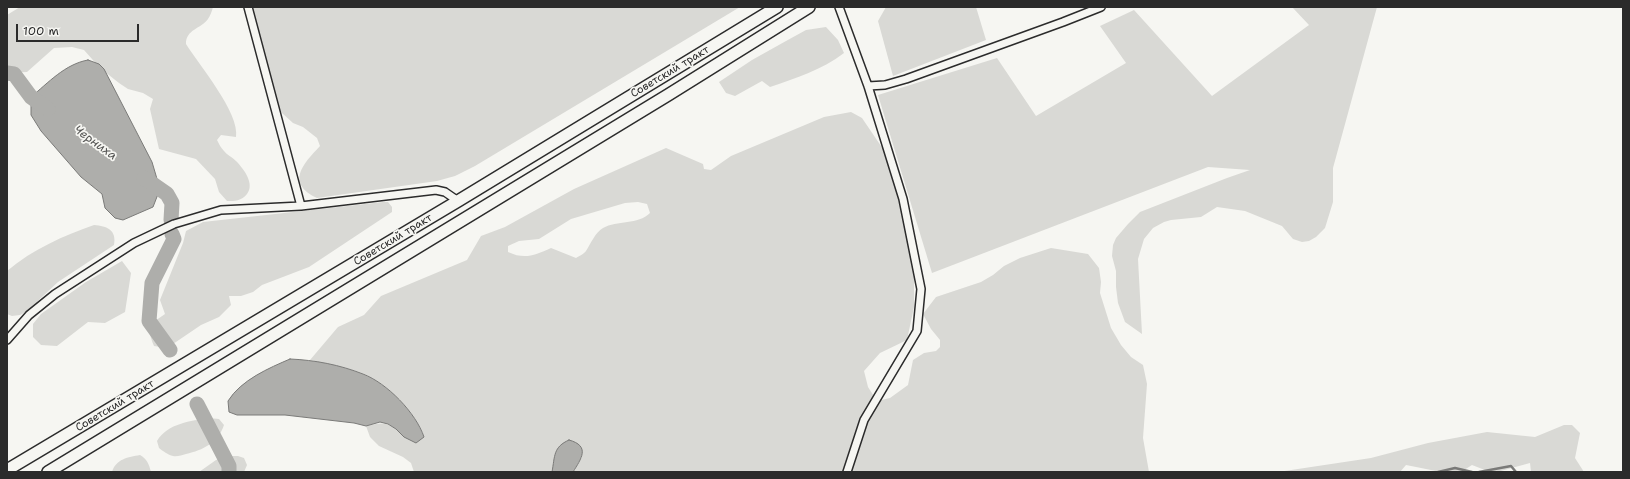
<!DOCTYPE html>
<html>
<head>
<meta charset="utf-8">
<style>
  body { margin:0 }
  #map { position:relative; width:1630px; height:479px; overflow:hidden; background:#f6f6f2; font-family:"Shantell Sans",sans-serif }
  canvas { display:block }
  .frame { position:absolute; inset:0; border:8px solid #2b2b2b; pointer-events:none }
  .scale { position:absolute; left:16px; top:24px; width:123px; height:18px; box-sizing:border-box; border:2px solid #2b2b2b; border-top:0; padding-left:5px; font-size:12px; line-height:14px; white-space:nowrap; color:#2b2b2b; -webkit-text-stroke:3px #f6f6f2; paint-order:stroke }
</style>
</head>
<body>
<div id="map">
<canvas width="1630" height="479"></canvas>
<div class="frame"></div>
<div class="scale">100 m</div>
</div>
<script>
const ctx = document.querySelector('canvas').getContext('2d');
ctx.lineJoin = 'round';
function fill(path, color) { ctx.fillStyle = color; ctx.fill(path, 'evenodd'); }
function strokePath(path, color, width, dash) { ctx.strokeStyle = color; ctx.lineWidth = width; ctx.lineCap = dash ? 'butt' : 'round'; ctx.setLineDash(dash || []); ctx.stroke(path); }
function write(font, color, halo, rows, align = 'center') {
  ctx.font = font + ' "Shantell Sans",sans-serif'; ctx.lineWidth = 3.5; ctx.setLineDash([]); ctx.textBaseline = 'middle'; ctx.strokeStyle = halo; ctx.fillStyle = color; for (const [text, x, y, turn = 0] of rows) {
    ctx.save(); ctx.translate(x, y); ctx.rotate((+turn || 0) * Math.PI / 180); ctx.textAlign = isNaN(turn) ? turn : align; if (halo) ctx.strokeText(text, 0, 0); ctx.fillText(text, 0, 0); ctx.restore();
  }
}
fill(new Path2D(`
  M 20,7 L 213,7 C 212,11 210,16 208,19 C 201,29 186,29 186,44 C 199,65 240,113 236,137 L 221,135 L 217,140 C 219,144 221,148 224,151 C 227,155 232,157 236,161 C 244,169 255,184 247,194 C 242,201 234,201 227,201 L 219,192 L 215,179 L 196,159 L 159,149 L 150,109 L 153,99 L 143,93 L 128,89 L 119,83 L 100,68 L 84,50 L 72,47 L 54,48 L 27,72 L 7,73 L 7,15 Z
  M 251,7 L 740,7 L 475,166 L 455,176 L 437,181 L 317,198 C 285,183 303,164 320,146 L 317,138 L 303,127 L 293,123 L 282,113 L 272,99 Z
  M 886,7 L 976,7 L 986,40 L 893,76 L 878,21 Z
  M 1292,7 L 1377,7 L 1333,168 L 1333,202 L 1325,228 L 1316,237 L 1309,241 L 1302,242 L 1293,239 L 1282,226 L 1245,211 L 1217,207 L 1201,217 L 1171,220 L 1164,222 L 1153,228 L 1144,239 L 1138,259 L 1142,334 L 1125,322 L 1118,303 L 1116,287 L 1116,271 L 1112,256 L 1113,245 L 1116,238 L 1128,224 L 1140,212 L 1227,178 L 1250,170 L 1208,167 L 932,273 L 878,95 L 997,58 L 1036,116 L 1126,63 L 1100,26 L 1134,10 L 1212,96 L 1309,25 Z
  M 826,27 L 838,40 L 844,53 C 822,70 796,78 770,87 L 762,81 L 735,96 L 726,93 L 719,82 L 752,60 L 786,41 L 806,30 Z
  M 851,112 L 862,118 L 883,149 L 903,213 L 914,274 L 914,307 L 907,340 L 880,353 L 864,371 L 868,387 L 877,401 L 890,398 L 908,385 L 913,360 L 924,353 L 936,351 L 940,347 L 940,340 L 931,329 L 923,314 L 936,297 L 981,282 L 993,275 L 1004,266 L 1020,258 L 1051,248 L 1088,254 L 1099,268 L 1101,282 L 1100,293 L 1111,328 L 1121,345 L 1131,357 L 1143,365 L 1147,384 L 1143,438 L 1149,472 L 573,472 L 582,457 L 555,454 L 552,472 L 414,472 L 411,463 L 403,457 L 379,446 L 370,437 L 366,426 C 386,421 390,423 404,437 L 424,437 C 416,413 387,383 364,374 C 347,367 327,364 310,360 L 338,327 L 364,315 L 381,296 L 467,260 L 481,236 L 505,227 L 574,189 L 666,148 L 703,164 L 704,169 L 711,170 L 731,156 L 824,117 ZM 638,202 L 647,204 L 650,213 C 638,225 617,220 603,228 C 595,233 591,243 586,251 C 584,254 579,256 576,258 L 551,248 C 535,255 525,260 508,252 L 508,246 L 519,241 L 539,239 L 571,219 L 625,203 Z
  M 383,202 L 388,202 L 392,207 L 392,212 L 309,267 L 262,285 L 253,292 L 241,296 L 229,296 L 231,305 L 219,317 L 201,325 L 173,344 L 160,347 L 154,346 C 146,326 149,325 165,314 L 160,300 L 183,243 L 186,231 L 203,222 Z
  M 94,225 C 107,226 117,230 114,245 L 58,282 L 27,311 L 20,315 L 12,316 L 7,314 L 7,271 C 33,249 63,236 94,225 Z
  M 122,261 L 131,273 L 125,312 L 105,323 L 88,322 L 57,346 L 41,345 L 33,337 L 33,324 L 41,314 L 86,282 Z
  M 209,418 L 219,419 L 224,425 C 218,443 203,450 186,454 C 182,455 177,457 173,456 C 168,455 163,451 159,448 L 157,441 C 168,423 191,421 209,418 Z
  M 1564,425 L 1572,425 L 1580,433 L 1575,458 L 1584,472 L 1531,472 L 1530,463 L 1497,472 L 1490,472 L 1472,465 L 1461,472 L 1441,472 L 1406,465 L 1400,472 L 1278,472 L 1371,458 L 1428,443 L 1487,432 L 1535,437 Z
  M 140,455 C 147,459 149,464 151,472 L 112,472 C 116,459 128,457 140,455 Z
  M 227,456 L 238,456 L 244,458 L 247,465 L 244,472 L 199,472 L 216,460 Z`), '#d9d9d5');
const water = new Path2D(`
  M 88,60 L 99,64 L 104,69 L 152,162 L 160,189 L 153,207 L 123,220 L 115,218 L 105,208 L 102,194 L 81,177 L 41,131 L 31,115 L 31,97 C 48,83 65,64 88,60 Z
  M 290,359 C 315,360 340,365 363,374 C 387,383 416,413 424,437 L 416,443 L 404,437 L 396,429 L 388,424 L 380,422 L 366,426 L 354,423 L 285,415 L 237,415 L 229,412 L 228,401 C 241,380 269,368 290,359 Z
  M 569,440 C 591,446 581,459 573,472 L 552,472 C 555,456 553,447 569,440 Z`);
fill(water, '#aeaeab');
strokePath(water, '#7a7a78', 1);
strokePath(new Path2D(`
  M 1438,472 L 1455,468 L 1472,472
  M 1479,472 L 1511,466 L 1516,472`), '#7a7a78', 2.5);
strokePath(new Path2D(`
  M 7,73 L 14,74 L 31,97 L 48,109
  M 144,178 L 167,194 L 172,203 L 171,220
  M 170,350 L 149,321 L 152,283 L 174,239 L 172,234
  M 197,404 L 229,466 L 229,472`), '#aeaeab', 15);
const minor = new Path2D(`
  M 248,7 L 301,206
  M 839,7 L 868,86 L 903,199 L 921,289 L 917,331 L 864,420 L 847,472
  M 868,86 L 885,85 L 906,79 L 1063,22 L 1101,7
  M 7,340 L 29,315 L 55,294 L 134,243 L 174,224 L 221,210 L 301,206 L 436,190 L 445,192 L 458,201`);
const trunk = new Path2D(`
  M 7,470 L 458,201 L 777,7
  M 48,472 L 668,95 L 809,7`);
strokePath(minor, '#2b2b2b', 10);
strokePath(trunk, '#2b2b2b', 14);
strokePath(minor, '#f6f6f2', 7);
strokePath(trunk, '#f6f6f2', 11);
write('11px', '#2b2b2b', '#f6f6f2', [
  ["Советский тракт",670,72,-31],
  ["Советский тракт",393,240,-31],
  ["Советский тракт",115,406,-31]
]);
write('italic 12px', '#525251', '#f6f6f2', [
  ["Черниха",95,143,36]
]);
</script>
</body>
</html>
